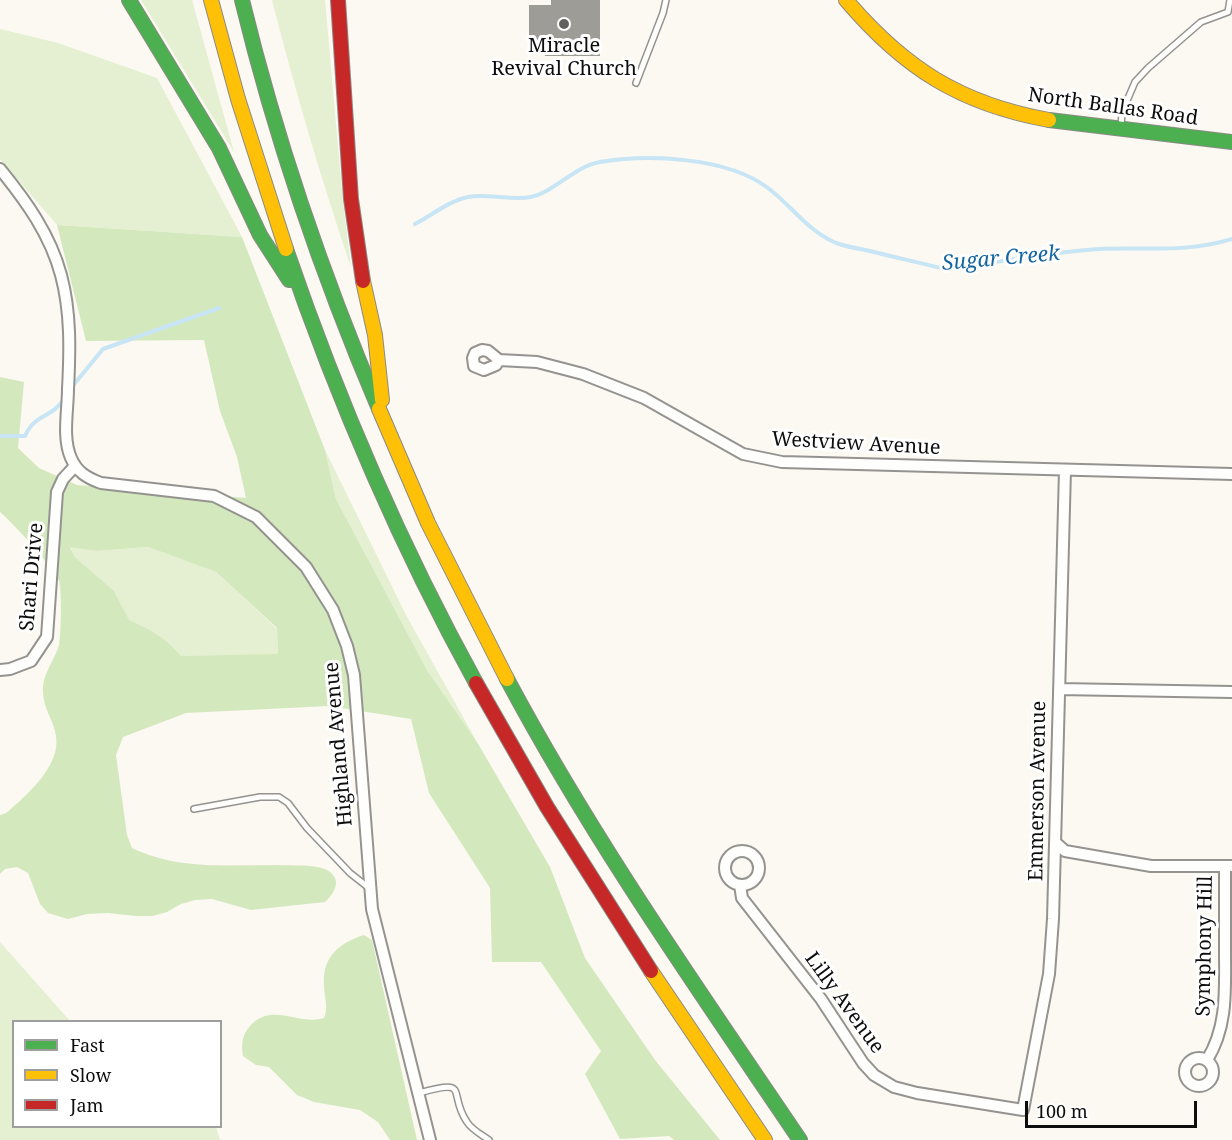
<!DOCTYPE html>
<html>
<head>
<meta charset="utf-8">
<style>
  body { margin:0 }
  #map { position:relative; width:1232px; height:1140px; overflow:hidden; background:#fbf9f1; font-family:"Noto Serif",serif }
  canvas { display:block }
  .legend { position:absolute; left:12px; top:1020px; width:210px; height:108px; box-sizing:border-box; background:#fff; border:2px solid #9e9e9e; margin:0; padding:8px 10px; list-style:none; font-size:18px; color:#0d0d0d }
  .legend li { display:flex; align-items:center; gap:12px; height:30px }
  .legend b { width:30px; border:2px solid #9e9e9e }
  .scale { position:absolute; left:1025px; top:1101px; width:172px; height:27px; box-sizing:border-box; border:3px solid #0d0d0d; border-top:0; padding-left:8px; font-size:18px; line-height:21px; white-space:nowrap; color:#0d0d0d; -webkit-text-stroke:4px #fff; paint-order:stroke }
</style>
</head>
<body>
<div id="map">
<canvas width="1232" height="1140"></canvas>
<ul class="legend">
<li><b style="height:8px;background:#4caf50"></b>Fast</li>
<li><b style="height:8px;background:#ffc107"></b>Slow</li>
<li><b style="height:8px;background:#c62828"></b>Jam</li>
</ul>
<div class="scale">100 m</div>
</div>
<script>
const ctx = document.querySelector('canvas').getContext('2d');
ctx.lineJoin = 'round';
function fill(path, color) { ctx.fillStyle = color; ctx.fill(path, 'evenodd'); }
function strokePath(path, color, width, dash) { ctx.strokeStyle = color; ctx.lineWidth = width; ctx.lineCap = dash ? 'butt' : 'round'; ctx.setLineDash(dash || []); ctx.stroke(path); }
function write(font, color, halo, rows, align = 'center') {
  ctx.font = font + ' "Noto Serif",serif'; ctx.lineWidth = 6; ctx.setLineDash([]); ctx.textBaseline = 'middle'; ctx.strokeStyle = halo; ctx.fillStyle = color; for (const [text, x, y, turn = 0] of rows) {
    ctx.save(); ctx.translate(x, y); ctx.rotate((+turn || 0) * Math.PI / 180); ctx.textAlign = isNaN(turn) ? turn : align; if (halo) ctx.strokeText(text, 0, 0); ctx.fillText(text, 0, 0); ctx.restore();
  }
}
fill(new Path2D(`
  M 141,0 L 192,0 L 234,152 Z
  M 272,0 L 325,0 L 343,203 L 351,267 C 321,179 295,90 272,0 Z
  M 0,29 L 58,43 L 157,78 L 242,237 L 57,225 L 0,159 Z
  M 325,450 L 406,615 L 477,742 L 427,670 L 336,499 Z
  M 70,546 L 97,551 L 148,547 L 216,572 L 277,629 L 278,655 L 181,656 C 167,638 151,629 129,621 L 114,591 L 75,557 Z
  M 0,942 L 70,1021 L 14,1022 L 14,1126 L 216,1127 L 220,1140 L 0,1140 Z`), '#e4f0d1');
fill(new Path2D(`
  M 57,225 L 242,237 L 325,450 L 336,499 L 427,670 L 477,742 L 550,867 L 585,958 L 655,1060 L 720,1140 L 674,1140 L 669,1136 L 620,1139 L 585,1074 L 601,1051 L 541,962 L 492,962 L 490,888 L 429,793 L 411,719 L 329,706 L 186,713 L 123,737 L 116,755 L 127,835 L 132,848 C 177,870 229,865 278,865 C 292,866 312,864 325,869 C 343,878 336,892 325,902 L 251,910 L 212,899 L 195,900 L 181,904 L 167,912 L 153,916 L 136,916 L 108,913 L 87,914 L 68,919 L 48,913 L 40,904 L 28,873 L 17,867 L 5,869 L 0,874 L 0,815 L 6,813 C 26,796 61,766 56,736 C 54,721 43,708 43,692 C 42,674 54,662 59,645 C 61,636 62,590 59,581 C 55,569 11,521 0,512 L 0,377 L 24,382 L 18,448 L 39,468 L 77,485 L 246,498 L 237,457 L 220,411 L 204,340 L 86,341 ZM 70,547 L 97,551 L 148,547 L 216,572 L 277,628 L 278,654 L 181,656 C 167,638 150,629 129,620 L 114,591 L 75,557 Z
  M 364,935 L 372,940 L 417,1140 L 390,1140 L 378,1122 L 360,1110 L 314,1102 L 297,1095 L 269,1067 L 256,1065 L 243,1056 C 241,1045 242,1034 251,1025 C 272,1002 300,1026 324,1018 C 329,1007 324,997 324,985 C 322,957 339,943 364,935 Z`), '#d4e8be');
strokePath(new Path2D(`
  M 415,224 C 432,215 449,201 468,197 C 488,193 511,201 531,197 C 556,191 573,167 600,162 C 649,154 727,157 768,188 C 792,206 809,233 839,244 C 848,247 860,249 870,251 C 893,257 917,262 941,268 L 957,268 C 1004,261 1051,252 1099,249 C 1144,247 1189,253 1232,239
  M 71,388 L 103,349 L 219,308
  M 0,436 L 25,436 C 35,413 51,419 64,399`), '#c7e5f5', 4);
fill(new Path2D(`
  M 551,0 L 600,0 L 600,56 L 545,56 L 545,44 L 529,44 L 529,5 L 551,5 Z`), '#9e9c97');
const lane = new Path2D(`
  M 636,83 L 663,13 L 666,0
  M 1121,127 L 1122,112 L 1129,96 L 1135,82 L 1148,68 L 1201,22 L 1228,12 L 1230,0
  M 194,809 L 260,797 L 279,797 L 288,803 L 307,828 L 350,873 L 369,888
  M 419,1093 C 472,1078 447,1093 467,1122 C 472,1130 482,1135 489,1140`);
const street = new Path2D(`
  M 0,169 C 26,201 50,234 61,275 C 71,312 70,351 68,389 C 68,410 62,438 71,458 C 77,472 87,478 101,483 L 214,496 L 256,517 L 306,567 L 333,610 L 347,646 L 354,675 L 372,909 L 430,1140
  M 499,360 L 496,365 L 484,370 L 474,366 L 473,358 L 475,353 L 482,350 L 488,351 L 499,360 L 537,362 L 583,374 L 644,398 L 743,454 L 782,462 L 1232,474
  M 0,670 L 10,669 L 31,661 L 47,637 L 57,492 L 63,479 L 75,466
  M 1059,689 L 1232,692
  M 1056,843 L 1065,851 L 1151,866 L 1232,866
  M725 868a17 17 0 1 1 34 0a17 17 0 1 1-34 0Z
  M 740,885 L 742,898 L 821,999 L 863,1063 L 874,1075 L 894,1087 L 917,1093 L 1023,1110 L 1049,974 L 1053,919 L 1065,470
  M1185 1072a14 14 0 1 1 28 0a14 14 0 1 1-28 0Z
  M 1207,1060 C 1228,1026 1225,989 1225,951 C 1225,923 1225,894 1225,866`);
const fast = new Path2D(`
  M 129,0 L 219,148 L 260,235 L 289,280
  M 242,0 C 276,140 323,277 379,409
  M 1049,120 L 1232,142
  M 286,249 C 337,398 400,545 476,683
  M 507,679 C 593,840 698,989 800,1140`);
const slow = new Path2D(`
  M 211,0 L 238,99 L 286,249
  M 846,0 C 904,68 960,104 1049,120
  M 363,281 L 375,335 L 382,400
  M 379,409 L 428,523 L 507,679
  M 651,971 L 765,1140`);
const jam = new Path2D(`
  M 338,0 L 351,199 L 363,281
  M 476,683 L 547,807 L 651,971`);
strokePath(lane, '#949390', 8);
strokePath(street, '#949390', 14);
strokePath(fast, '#8b8a86', 16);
strokePath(slow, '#8b8a86', 16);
strokePath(jam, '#8b8a86', 16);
strokePath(lane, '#fefefd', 5);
strokePath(street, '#fefefd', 10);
strokePath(fast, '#4caf50', 14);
strokePath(slow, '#ffc107', 14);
strokePath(jam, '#c62828', 14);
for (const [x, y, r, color] of [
  [564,24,6,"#60605d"]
]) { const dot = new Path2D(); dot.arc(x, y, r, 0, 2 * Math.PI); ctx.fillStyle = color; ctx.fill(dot); strokePath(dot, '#fff', 2); }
write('20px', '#0d0d0d', '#fff', [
  ["Miracle",564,46],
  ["Revival Church",564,69]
]);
write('20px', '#0d0d0d', '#fff', [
  ["North Ballas Road",1113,107,8],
  ["Westview Avenue",856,444,3],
  ["Shari Drive",32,577,-85],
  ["Highland Avenue",339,744,-95],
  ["Emmerson Avenue",1038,791,-89],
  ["Symphony Hill",1205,946,-89],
  ["Lilly Avenue",844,1003,54]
]);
write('italic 21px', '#1565a0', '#fff', [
  ["Sugar Creek",1001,259,-5]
]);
</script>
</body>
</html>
